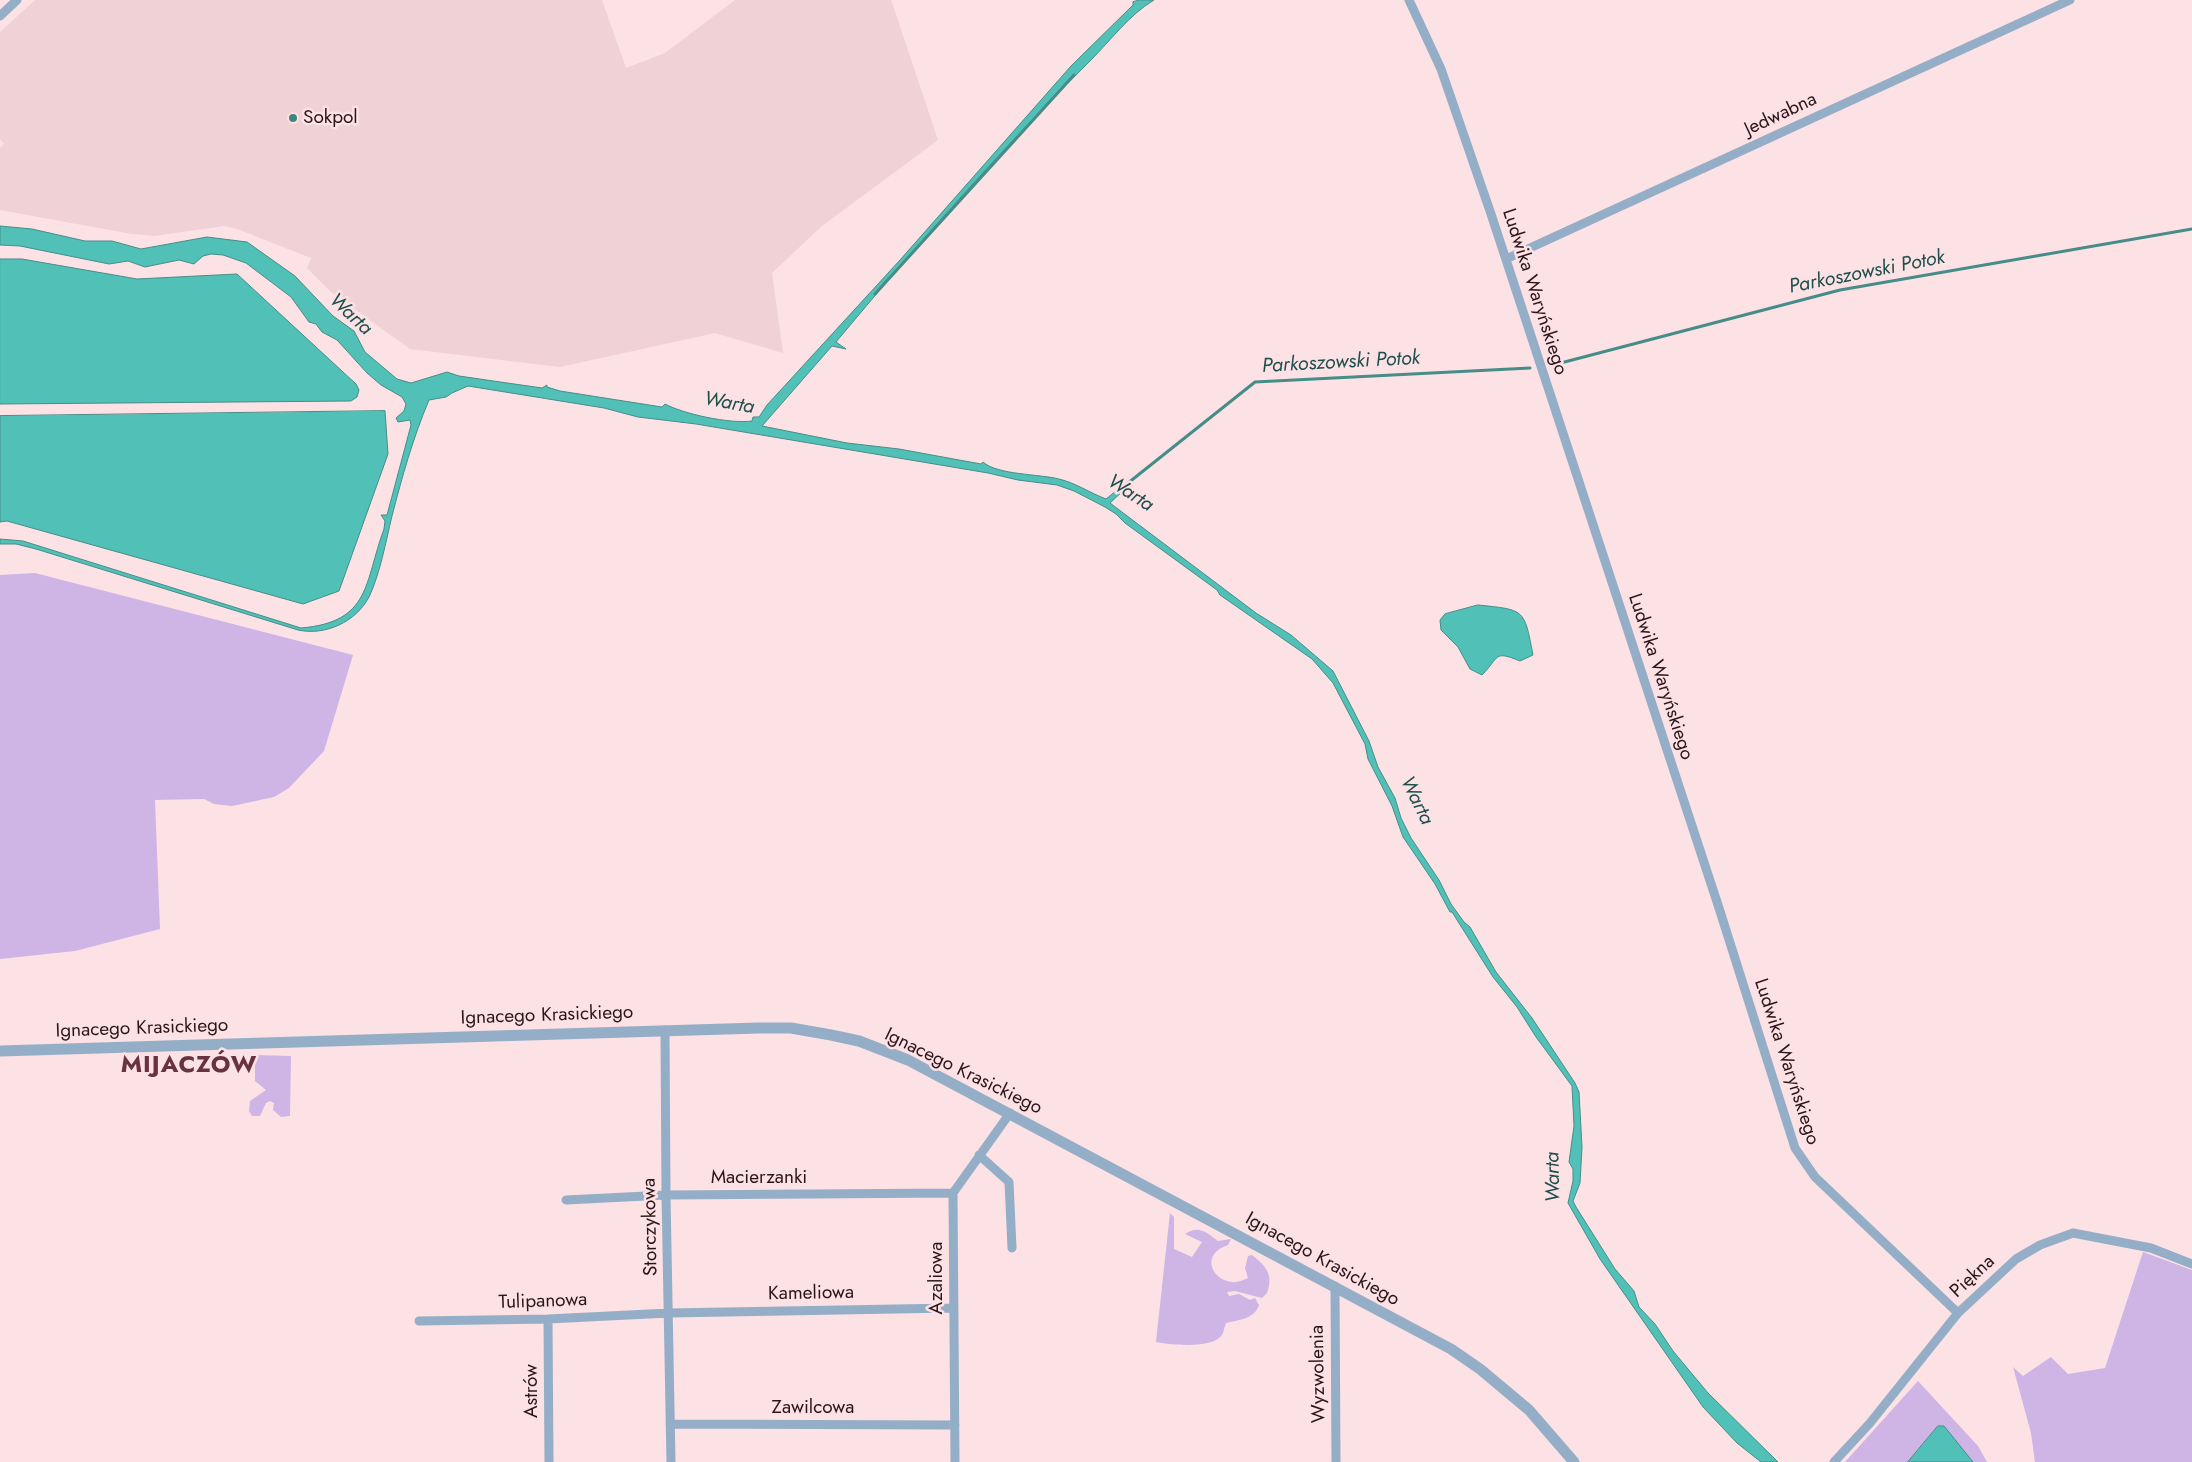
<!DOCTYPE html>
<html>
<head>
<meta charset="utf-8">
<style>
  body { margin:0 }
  canvas { display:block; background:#fce1e5 }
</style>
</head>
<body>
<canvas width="2192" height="1462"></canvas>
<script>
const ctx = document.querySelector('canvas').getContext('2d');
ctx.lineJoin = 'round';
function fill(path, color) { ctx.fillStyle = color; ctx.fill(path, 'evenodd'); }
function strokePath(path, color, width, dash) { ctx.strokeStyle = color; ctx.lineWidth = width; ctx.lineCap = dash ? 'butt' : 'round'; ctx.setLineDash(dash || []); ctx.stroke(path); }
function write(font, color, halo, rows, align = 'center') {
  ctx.font = font + ' Jost,sans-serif'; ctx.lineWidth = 5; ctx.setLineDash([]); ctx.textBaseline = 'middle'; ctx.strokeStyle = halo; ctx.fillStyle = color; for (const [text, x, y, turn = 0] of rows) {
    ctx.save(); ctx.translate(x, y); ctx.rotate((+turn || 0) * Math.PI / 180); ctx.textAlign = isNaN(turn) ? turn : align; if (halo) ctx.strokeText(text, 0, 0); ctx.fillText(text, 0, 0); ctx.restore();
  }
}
fill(new Path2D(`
  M 35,0 L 602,0 L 626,68 L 665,53 L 735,0 L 891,0 L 938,140 L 822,226 L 772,273 L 783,353 L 715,333 L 560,367 L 410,349 L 331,292 L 307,268 L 311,258 L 237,229 L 224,226 L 154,236 L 132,234 L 0,210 L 0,148 L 4,144 L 0,139 L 0,32 Z`), '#f0d1d5');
fill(new Path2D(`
  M 35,573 L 353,655 L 324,751 L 289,788 L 274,797 L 232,806 L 214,804 L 204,799 L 155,800 L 160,929 L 75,951 L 0,959 L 0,575 Z
  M 255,1055 L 291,1056 L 290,1116 L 281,1117 L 273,1110 L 274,1103 L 270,1101 L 266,1103 L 260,1116 L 252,1116 L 249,1111 L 250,1101 L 266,1090 L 255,1081 Z
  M 1170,1213 L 1174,1217 L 1174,1249 L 1192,1257 L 1202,1242 L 1185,1234 C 1199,1225 1206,1232 1218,1241 L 1231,1239 L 1228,1245 C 1202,1253 1209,1279 1232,1282 C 1237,1283 1243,1280 1248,1278 L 1245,1268 L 1248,1256 L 1252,1255 C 1266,1266 1274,1275 1267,1293 L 1262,1298 L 1235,1291 L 1227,1292 L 1229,1296 L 1239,1294 L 1250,1300 L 1255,1298 L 1259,1305 C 1255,1319 1238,1320 1226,1323 C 1224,1327 1224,1332 1222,1335 C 1213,1349 1170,1345 1156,1342 Z
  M 2143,1252 L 2192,1270 L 2192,1462 L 2035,1462 L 2031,1433 L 2013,1367 L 2023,1376 L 2051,1357 L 2068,1374 L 2105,1368 Z
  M 1918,1381 L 1978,1446 L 1987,1462 L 1845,1462 Z`), '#ceb5e6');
const water = new Path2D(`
  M 1140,0 L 1154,0 C 1129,15 1111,40 1091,60 C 1001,149 917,245 836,342 L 846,349 L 832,346 L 762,426 L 847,443 L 899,449 L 981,464 L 983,462 C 997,475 1040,474 1059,479 C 1076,483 1090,493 1106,499 L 1121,487 L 1124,490 L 1110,503 L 1256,613 L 1291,635 L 1333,671 L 1369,741 L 1378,767 L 1395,798 L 1401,818 L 1411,838 L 1439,880 L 1451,904 L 1464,922 L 1470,927 L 1496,972 L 1532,1018 L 1575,1083 L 1579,1092 L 1582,1147 L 1580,1183 L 1573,1201 L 1576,1207 L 1615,1269 L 1634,1291 L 1639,1307 L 1655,1324 L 1673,1351 L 1708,1393 L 1778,1462 L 1761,1462 L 1737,1443 L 1703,1407 L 1600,1259 L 1568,1203 L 1573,1181 L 1573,1169 L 1569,1162 L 1574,1126 L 1572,1086 L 1536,1037 L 1517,1007 L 1493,977 L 1452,912 L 1450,912 L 1435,884 L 1403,837 L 1392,806 L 1368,759 L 1365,744 L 1333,683 L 1312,659 L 1220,595 L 1217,590 L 1125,523 L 1116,514 L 1105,507 L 1074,491 L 1057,485 L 1018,480 L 988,473 L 696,424 L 638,417 L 604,408 L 468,386 L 452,393 L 446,397 L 429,400 C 413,438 402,477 392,516 C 386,541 380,574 369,597 C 356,622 325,636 298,630 L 36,549 L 16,544 L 0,544 L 0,539 L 23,541 L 301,628 C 371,622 364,583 384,529 L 385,521 L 381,515 L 387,515 L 411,425 L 410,420 L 398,422 L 396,418 L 404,411 L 406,404 L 402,397 L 381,385 L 367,373 L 337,340 L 322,332 L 316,324 L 309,322 L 291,297 L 246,263 L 223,255 L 211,254 L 203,256 L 194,264 L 179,260 L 145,267 L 128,261 L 109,264 L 20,246 L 0,245 L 0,226 L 32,229 L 85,241 L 112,241 L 141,249 L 207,237 L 247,242 L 295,276 L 333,316 L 354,331 L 365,352 L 397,379 L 411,383 L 447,372 L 459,376 L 542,388 L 547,385 L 547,387 L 560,391 L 662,407 L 665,404 C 684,414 729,424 752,421 L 753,417 L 759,417 L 767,405 L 900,260 L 1071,66 L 1133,5 L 1133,2 Z
  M 0,259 L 22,259 L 137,279 L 237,274 L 356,384 L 359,390 L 357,397 L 351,401 L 0,404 Z
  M 385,411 L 388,454 L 339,591 L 303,604 L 7,521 L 0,522 L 0,416 Z
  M 1478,605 C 1525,610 1524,608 1533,655 L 1520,661 C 1493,650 1500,657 1482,675 L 1470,669 L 1458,647 L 1441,630 L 1440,620 L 1445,614 Z
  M 1938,1426 L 1944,1426 L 1973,1462 L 1908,1462 Z`);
fill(water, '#51c0b7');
strokePath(water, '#468d88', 1);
strokePath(new Path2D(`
  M 875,294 L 1074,75
  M 1553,365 L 1840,290 L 2192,229
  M 1118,491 L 1255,382 L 1530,368`), '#468d88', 3);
strokePath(new Path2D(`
  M 1409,0 L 1441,69 L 1491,214 L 1719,908 L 1795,1148 L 1815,1177 L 1958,1313
  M 0,16 L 17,0
  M 1506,259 L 2070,0
  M 665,1030 L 666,1195 L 671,1462
  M 979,1155 L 1009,1182 L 1012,1248
  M 566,1200 L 666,1195 L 953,1193
  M 1335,1286 L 1336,1462
  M 548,1319 L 549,1462
  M 419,1321 L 548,1319 L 669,1313 L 953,1308
  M 670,1424 L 955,1425
  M 955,1462 L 953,1193 L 1010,1113
  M 1834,1462 L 1870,1423 L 1958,1313 L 2016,1259 L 2040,1245 L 2073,1233 L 2151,1248 L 2192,1264`), '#95aec7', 9);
strokePath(new Path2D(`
  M 0,1051 L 759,1028 L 791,1028 L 831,1035 L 859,1041 L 908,1060 L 1451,1349 L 1480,1369 L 1529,1410 L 1574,1462`), '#95aec7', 11);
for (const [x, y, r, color] of [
  [293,118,5,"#3f8680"]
]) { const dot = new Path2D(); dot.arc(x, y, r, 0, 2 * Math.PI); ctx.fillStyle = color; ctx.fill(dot); strokePath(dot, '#fce1e5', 2); }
write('19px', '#2c1519', '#fce1e5', [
  ["Jedwabna",1781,115,-25],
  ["Ludwika Waryńskiego",1534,292,72],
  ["Ludwika Waryńskiego",1660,677,72],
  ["Ignacego Krasickiego",547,1016,-2],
  ["Ignacego Krasickiego",142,1029,-2],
  ["Ludwika Waryńskiego",1786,1062,72],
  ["Ignacego Krasickiego",963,1072,26],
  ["Macierzanki",759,1178],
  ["Storczykowa",651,1227,-91],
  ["Ignacego Krasickiego",1322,1260,29],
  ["Piękna",1973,1277,-43],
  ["Azaliowa",937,1278,-90],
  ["Kameliowa",811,1294,-1],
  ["Tulipanowa",543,1302,-2],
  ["Wyzwolenia",1319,1374,-91],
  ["Astrów",532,1391,-90],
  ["Zawilcowa",813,1408]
]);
write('19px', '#2c1519', '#fce1e5', [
  ["Sokpol",303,118]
], 'left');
write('italic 20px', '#1e4f4b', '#fce1e5', [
  ["Parkoszowski Potok",1867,273,-11],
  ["Warta",350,315,43],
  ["Parkoszowski Potok",1341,363,-3],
  ["Warta",729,404,10],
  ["Warta",1130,494,33],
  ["Warta",1416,801,64],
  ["Warta",1554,1177,-91]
]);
ctx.letterSpacing = '1px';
write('bold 24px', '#68333e', '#fce1e5', [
  ["MIJACZÓW",189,1066]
]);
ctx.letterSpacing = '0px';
</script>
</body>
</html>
